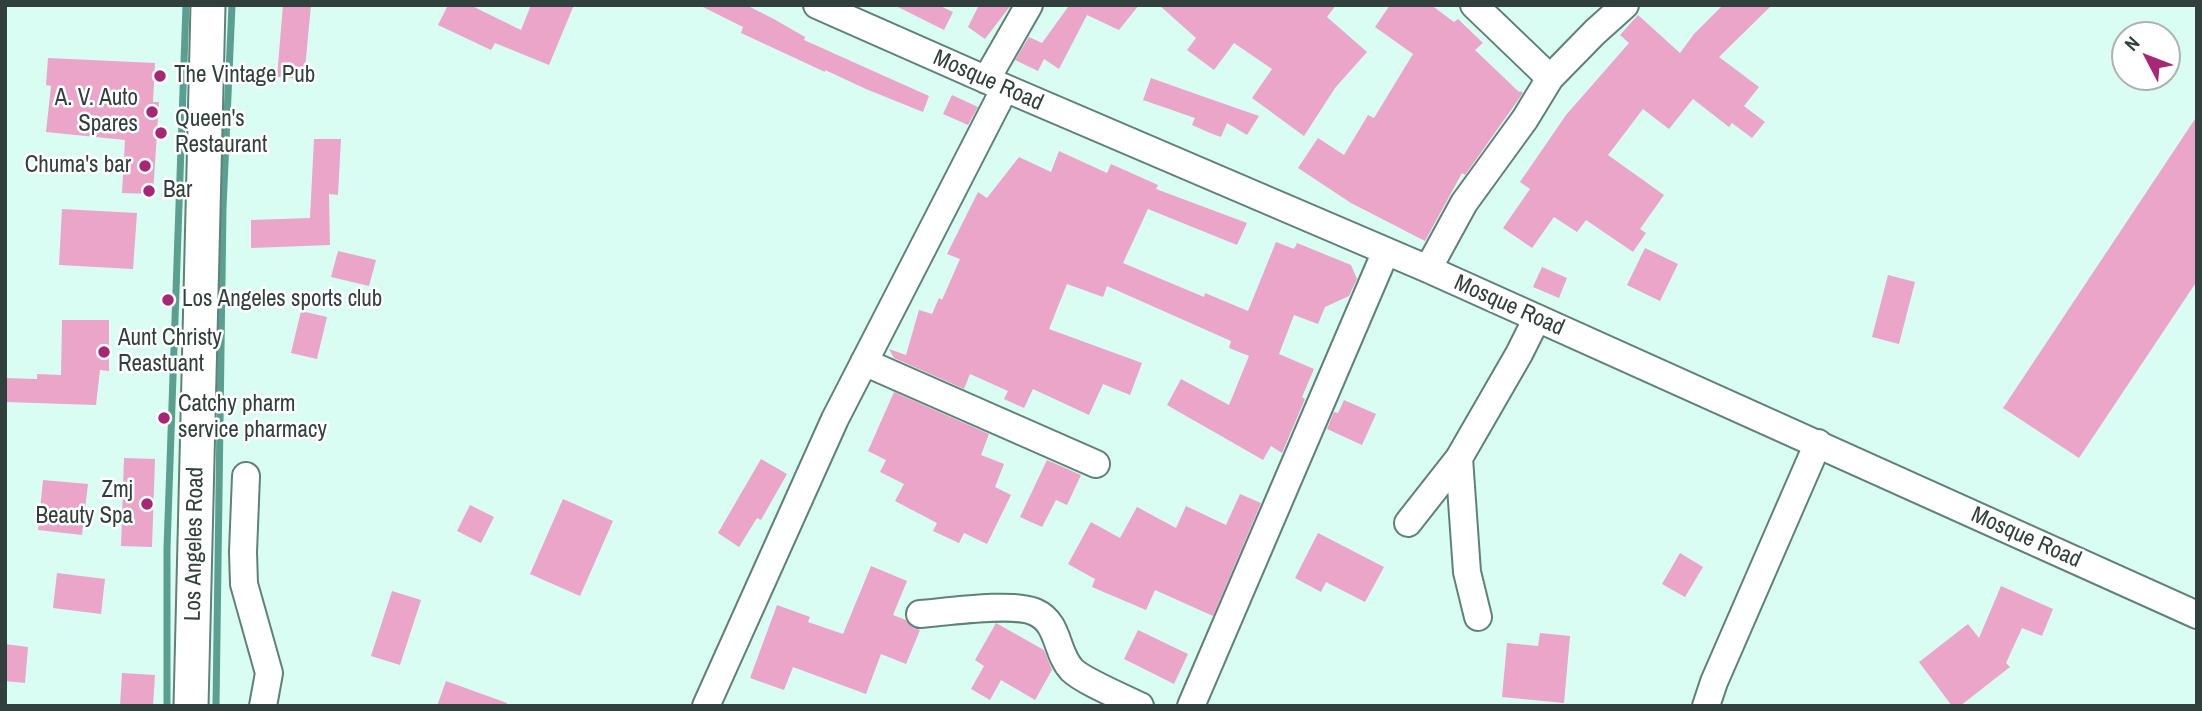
<!DOCTYPE html>
<html>
<head>
<meta charset="utf-8">
<style>
  body { margin:0 }
  #map { position:relative; width:2202px; height:711px; overflow:hidden; background:#d9fdf3; font-family:"Archivo Narrow",sans-serif }
  canvas { display:block }
  .frame { position:absolute; inset:0; border:7px solid #32403d; pointer-events:none }
  .north { position:absolute; left:2111px; top:21px; width:70px; height:70px; box-sizing:border-box; background:#fff; border:2px solid #adb3b1; border-radius:50%; rotate:312deg; font-size:19px; font-weight:700; line-height:28px; text-align:center; color:#32403d }
  .north::after { content:''; display:block; margin:auto; width:24px; height:32px; background:#a72777; clip-path:polygon(50% 0,100% 100%,50% 72%,0 100%) }
</style>
</head>
<body>
<div id="map">
<canvas width="2202" height="711"></canvas>
<div class="frame"></div>
<div class="north">N</div>
</div>
<script>
const ctx = document.querySelector('canvas').getContext('2d');
ctx.lineJoin = 'round';
function strokePath(path, color, width, dash) { ctx.strokeStyle = color; ctx.lineWidth = width; ctx.lineCap = dash ? 'butt' : 'round'; ctx.setLineDash(dash || []); ctx.stroke(path); }
function fill(path, color) { ctx.fillStyle = color; ctx.fill(path, 'evenodd'); }
function write(font, color, halo, rows, align = 'center') {
  ctx.font = font + ' "Archivo Narrow",sans-serif'; ctx.lineWidth = 5; ctx.setLineDash([]); ctx.textBaseline = 'middle'; ctx.strokeStyle = halo; ctx.fillStyle = color; for (const [text, x, y, turn = 0] of rows) {
    ctx.save(); ctx.translate(x, y); ctx.rotate((+turn || 0) * Math.PI / 180); ctx.textAlign = isNaN(turn) ? turn : align; if (halo) ctx.strokeText(text, 0, 0); ctx.fillText(text, 0, 0); ctx.restore();
  }
}
strokePath(new Path2D(`
  M 167,706 L 167,548 L 186,5
  M 216,706 L 223,208 L 232,5`), '#5b9f90', 7);
fill(new Path2D(`
  M 283,5 L 311,5 L 304,79 L 277,77 Z
  M 448,5 L 470,5 L 521,30 L 531,5 L 574,5 L 549,65 L 495,43 L 491,50 L 438,25 Z
  M 699,5 L 746,5 L 772,18 L 805,37 L 804,40 L 929,96 L 923,112 L 866,89 L 825,70 L 825,72 L 741,33 L 743,27 Z
  M 894,5 L 938,5 L 953,12 L 944,30 Z
  M 979,5 L 1011,5 L 985,39 L 968,27 Z
  M 1065,5 L 1139,5 L 1119,30 L 1087,15 L 1059,69 L 1044,59 L 1038,71 L 1015,60 L 1029,37 L 1042,43 L 1068,7 Z
  M 1159,5 L 1336,5 L 1327,17 L 1367,52 L 1335,88 L 1304,136 L 1252,98 L 1272,69 L 1234,43 L 1214,70 L 1187,50 L 1196,38 Z
  M 1390,5 L 1431,5 L 1454,22 L 1458,19 L 1483,43 L 1475,50 L 1519,92 L 1520,91 L 1523,93 L 1465,175 L 1462,173 L 1425,241 L 1351,203 L 1298,168 L 1318,138 L 1344,155 L 1368,115 L 1374,118 L 1413,54 L 1375,27 Z
  M 1723,5 L 1772,5 L 1719,57 L 1759,87 L 1744,106 L 1765,122 L 1752,138 L 1732,123 L 1729,127 L 1693,99 L 1669,129 L 1643,109 L 1608,155 L 1664,195 L 1640,229 L 1646,233 L 1633,252 L 1586,220 L 1577,232 L 1554,217 L 1532,248 L 1503,228 L 1530,189 L 1520,182 L 1566,115 L 1629,43 L 1620,35 L 1638,15 L 1680,53 L 1694,34 Z
  M 48,58 L 155,63 L 153,102 L 159,102 L 153,194 L 122,193 L 125,140 L 46,132 L 51,86 L 46,85 Z
  M 1151,78 L 1196,94 L 1259,116 L 1247,135 L 1227,123 L 1221,137 L 1210,133 L 1192,125 L 1195,118 L 1143,100 Z
  M 952,95 L 978,107 L 968,125 L 943,114 Z
  M 2197,116 L 2197,281 L 2079,458 L 2003,408 Z
  M 314,139 L 341,139 L 338,195 L 329,194 L 330,245 L 251,248 L 251,220 L 310,218 Z
  M 1059,151 L 1107,173 L 1111,164 L 1158,185 L 1156,189 L 1247,223 L 1237,245 L 1148,209 L 1123,263 L 1204,297 L 1205,293 L 1248,311 L 1276,242 L 1294,249 L 1297,243 L 1351,265 L 1357,279 L 1349,296 L 1325,307 L 1318,324 L 1294,315 L 1279,354 L 1314,369 L 1302,397 L 1305,399 L 1282,453 L 1271,446 L 1263,460 L 1167,405 L 1181,379 L 1229,405 L 1249,356 L 1229,348 L 1231,341 L 1107,286 L 1103,297 L 1067,284 L 1049,329 L 1142,363 L 1130,395 L 1103,384 L 1089,415 L 1033,389 L 1024,408 L 1004,399 L 1008,391 L 970,374 L 964,389 L 894,358 L 889,349 L 906,355 L 919,310 L 932,314 L 939,298 L 942,300 L 960,259 L 947,254 L 978,192 L 987,198 L 1019,157 L 1051,172 Z
  M 62,209 L 137,213 L 133,269 L 59,265 Z
  M 1645,248 L 1678,264 L 1660,301 L 1627,285 Z
  M 338,251 L 376,260 L 369,286 L 331,277 Z
  M 1542,267 L 1567,278 L 1559,298 L 1533,287 Z
  M 1888,275 L 1915,282 L 1899,344 L 1872,337 Z
  M 301,311 L 327,317 L 317,359 L 291,353 Z
  M 62,320 L 109,320 L 109,371 L 100,370 L 96,405 L 5,402 L 5,378 L 37,379 L 37,374 L 61,375 Z
  M 894,392 L 989,434 L 981,455 L 1004,464 L 995,487 L 1011,495 L 987,544 L 964,533 L 959,543 L 933,531 L 937,523 L 895,501 L 904,484 L 880,472 L 886,460 L 868,451 Z
  M 1344,400 L 1376,414 L 1362,445 L 1327,429 L 1334,412 L 1338,413 Z
  M 124,458 L 155,459 L 152,547 L 121,546 Z
  M 761,459 L 787,474 L 761,520 L 757,518 L 739,547 L 718,533 Z
  M 1047,460 L 1081,475 L 1067,505 L 1056,500 L 1042,527 L 1020,517 Z
  M 43,480 L 88,484 L 82,535 L 38,530 Z
  M 1240,494 L 1261,503 L 1213,616 L 1155,590 L 1146,610 L 1092,587 L 1095,579 L 1068,564 L 1091,522 L 1120,538 L 1137,507 L 1176,528 L 1186,506 L 1226,525 Z
  M 563,499 L 613,521 L 580,596 L 530,574 Z
  M 470,505 L 494,517 L 481,543 L 457,531 Z
  M 1318,533 L 1384,567 L 1365,602 L 1326,582 L 1321,592 L 1295,578 Z
  M 1680,553 L 1703,567 L 1685,597 L 1662,584 Z
  M 871,566 L 907,581 L 893,615 L 906,620 L 913,628 L 920,630 L 906,664 L 881,654 L 866,694 L 793,667 L 784,690 L 750,678 L 777,605 L 810,617 L 808,622 L 843,634 Z
  M 57,573 L 105,579 L 101,614 L 53,608 Z
  M 2001,586 L 2053,609 L 2042,636 L 2022,628 L 2006,663 L 2010,667 L 1960,706 L 1952,706 L 1919,662 L 1968,624 L 1979,638 Z
  M 392,591 L 421,600 L 400,665 L 371,656 Z
  M 996,623 L 1044,650 L 1052,670 L 1035,700 L 1001,680 L 990,700 L 971,689 L 984,666 L 975,660 Z
  M 1138,630 L 1188,654 L 1174,684 L 1124,659 Z
  M 1540,633 L 1570,636 L 1564,703 L 1502,697 L 1507,643 L 1538,646 Z
  M 5,644 L 28,647 L 25,683 L 5,681 Z
  M 122,673 L 155,675 L 153,706 L 120,706 Z
  M 446,681 L 507,703 L 506,706 L 437,706 Z`), '#eaa5c8');
const minor = new Path2D(`
  M 817,5 L 1005,88 L 1428,269 L 2197,615
  M 1474,5 L 1550,78
  M 986,80 L 1029,5
  M 1428,269 L 1464,203 L 1525,119 L 1550,78 L 1595,32 L 1625,5
  M 864,362 L 1096,464
  M 1459,458 L 1467,572 L 1478,617
  M 246,476 L 243,552 L 244,584 L 269,673 L 263,706
  M 1408,523 L 1459,458 L 1519,354 L 1537,318
  M 920,614 C 946,612 1013,602 1035,612 C 1060,623 1055,652 1072,670 C 1083,681 1124,698 1140,706
  M 706,706 L 835,419 L 1005,88
  M 1191,706 L 1386,251
  M 1706,706 L 1714,682 L 1818,443`);
const major = new Path2D(`
  M 191,706 L 208,5`);
strokePath(minor, '#608178', 30);
strokePath(major, '#608178', 37);
strokePath(minor, '#fff', 26);
strokePath(major, '#fff', 33);
for (const [x, y, r, color] of [
  [160,76,7,"#a72777"],
  [152,112,7,"#a72777"],
  [161,133,7,"#a72777"],
  [145,166,7,"#a72777"],
  [149,191,7,"#a72777"],
  [168,300,7,"#a72777"],
  [104,352,7,"#a72777"],
  [164,418,7,"#a72777"],
  [147,504,7,"#a72777"]
]) { const dot = new Path2D(); dot.arc(x, y, r, 0, 2 * Math.PI); ctx.fillStyle = color; ctx.fill(dot); strokePath(dot, '#fff', 2.5); }
write('23px', '#32403d', '#fff', [
  ["The Vintage Pub",174,76],
  ["A. V. Auto",138,99,"right"],
  ["Spares",138,125,"right"],
  ["Queen's",175,120],
  ["Restaurant",175,146],
  ["Chuma's bar",131,166,"right"],
  ["Bar",163,191],
  ["Los Angeles sports club",182,300],
  ["Aunt Christy",118,339],
  ["Reastuant",118,365],
  ["Catchy pharm",178,405],
  ["service pharmacy",178,431],
  ["Zmj",133,491,"right"],
  ["Beauty Spa",133,517,"right"]
], 'left');
write('23px', '#32403d', '#fff', [
  ["Mosque Road",988,81,24],
  ["Mosque Road",1509,306,24],
  ["Mosque Road",2026,538,24],
  ["Los Angeles Road",195,544,-89]
]);
</script>
</body>
</html>
